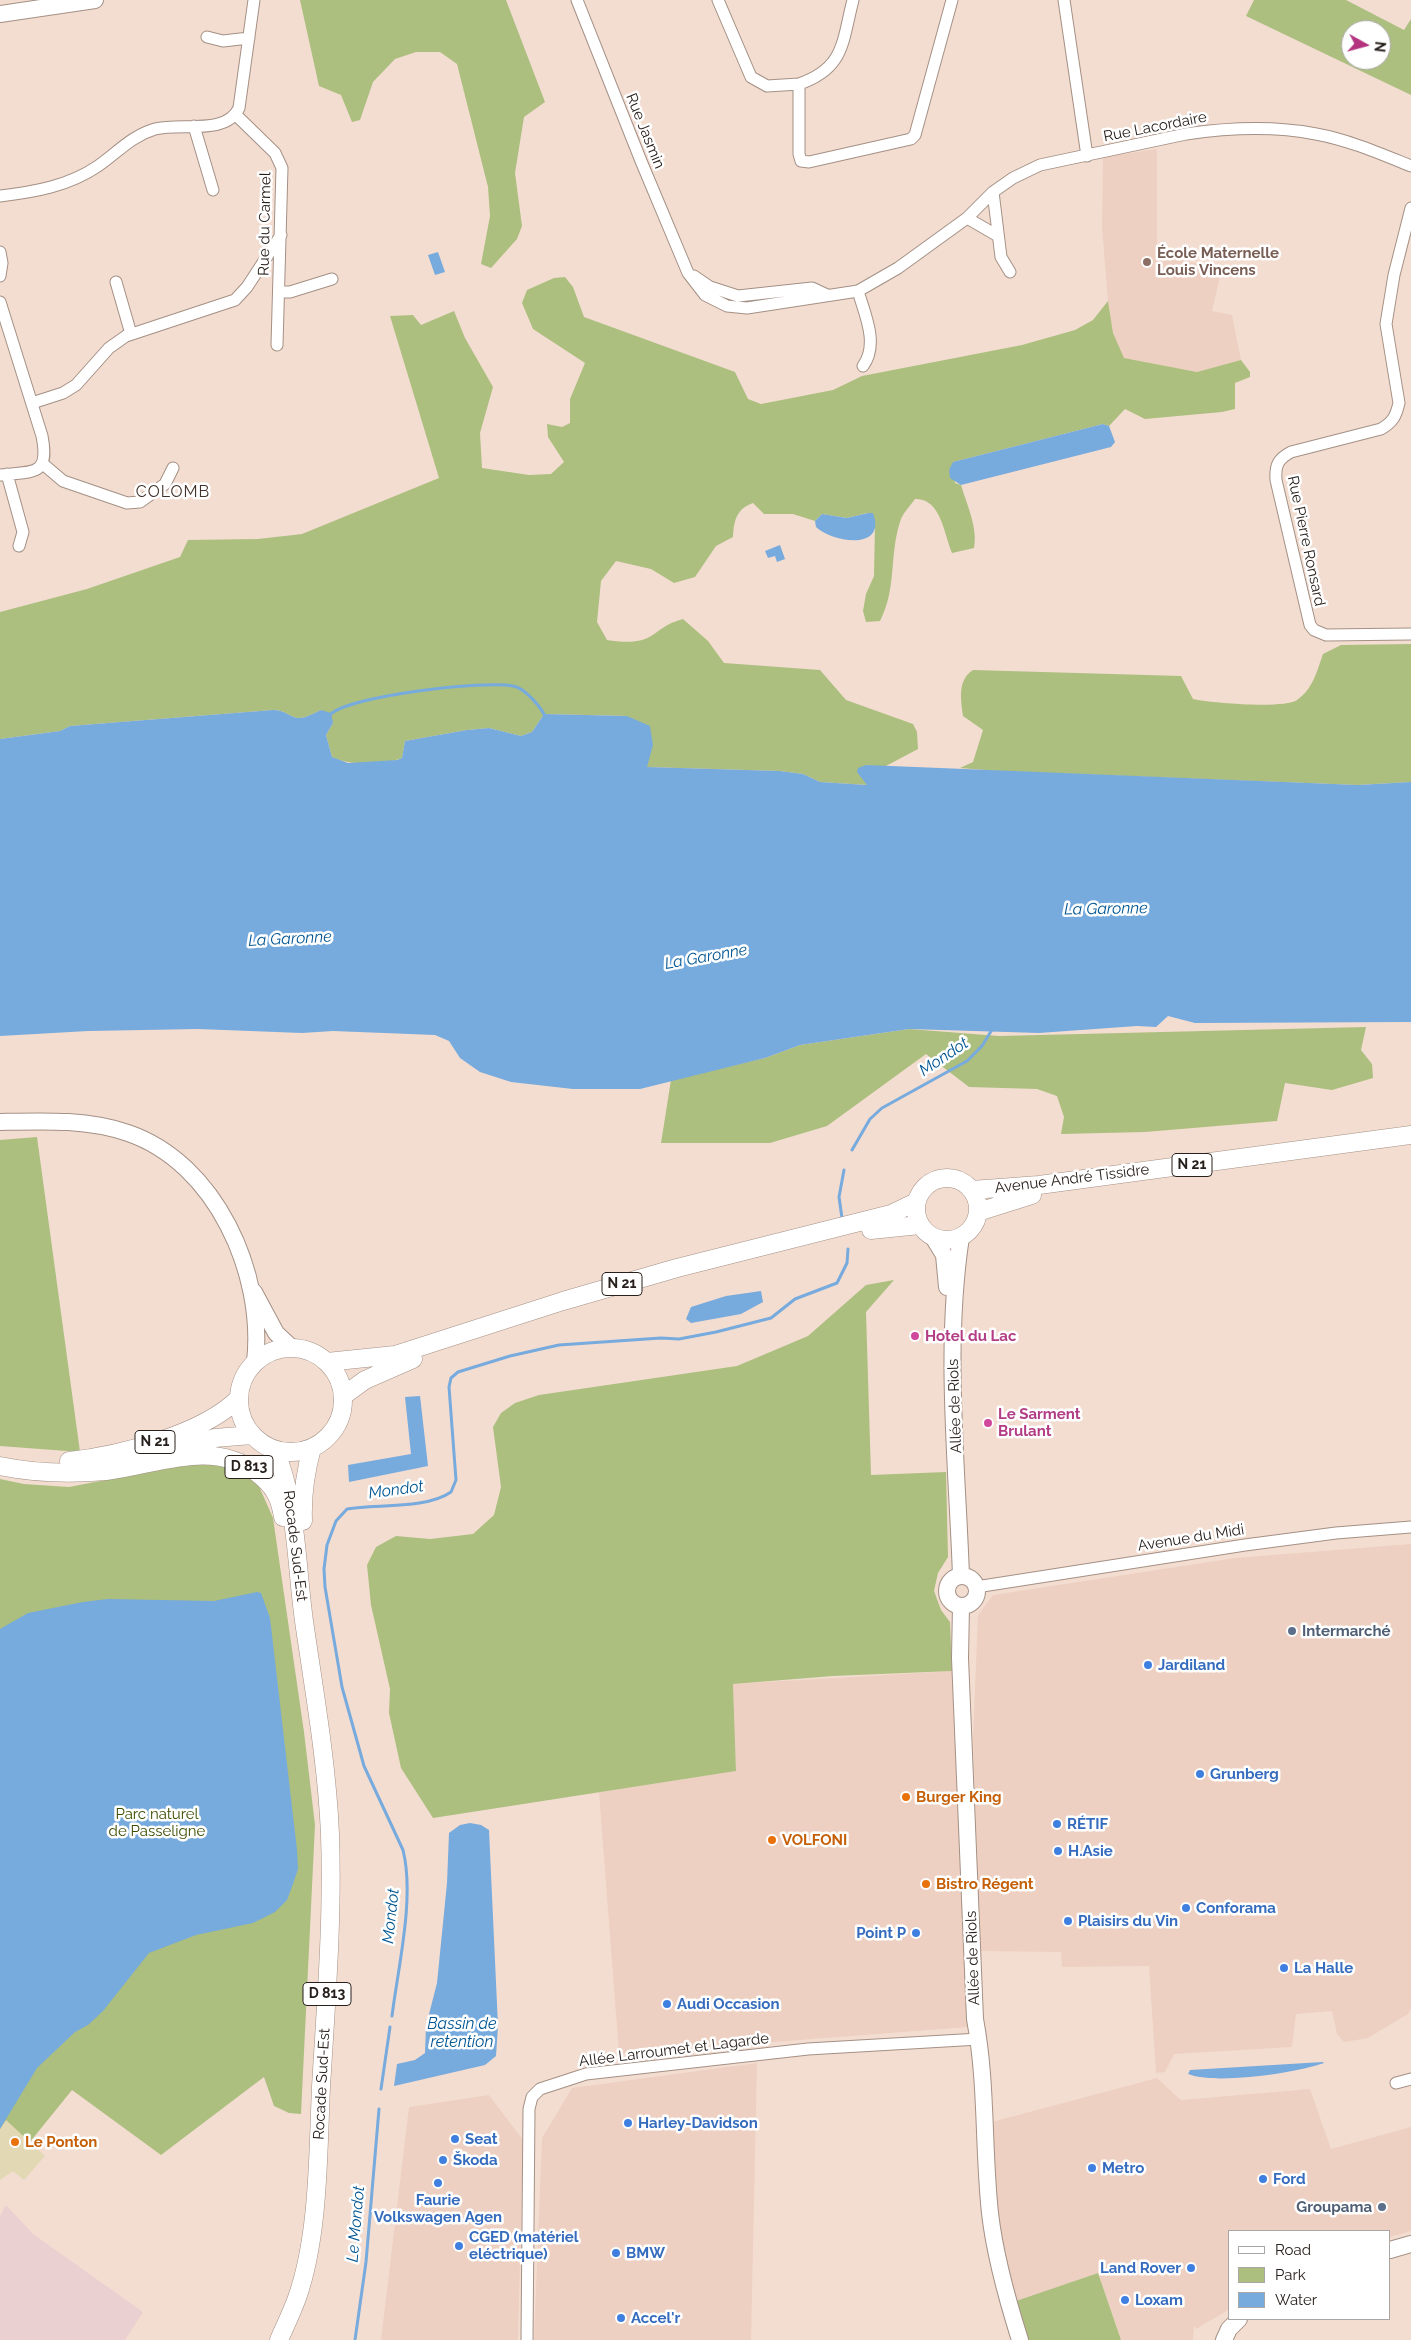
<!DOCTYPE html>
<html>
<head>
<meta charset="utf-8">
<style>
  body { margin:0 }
  #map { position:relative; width:1411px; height:2340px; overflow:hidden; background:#f3ddd1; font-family:Raleway,sans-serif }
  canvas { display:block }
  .legend { position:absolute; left:1228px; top:2230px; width:162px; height:90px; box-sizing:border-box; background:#fff; border:1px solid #a9a6a4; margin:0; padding:6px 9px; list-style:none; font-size:15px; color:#28201c }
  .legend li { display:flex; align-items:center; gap:10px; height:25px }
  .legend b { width:25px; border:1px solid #a9a6a4 }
  .north { position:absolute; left:1341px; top:20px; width:50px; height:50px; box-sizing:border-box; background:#fff; border:1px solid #a9a6a4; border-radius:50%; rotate:97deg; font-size:14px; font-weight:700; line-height:20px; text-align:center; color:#28201c }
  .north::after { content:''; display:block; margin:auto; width:18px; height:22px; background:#b3337f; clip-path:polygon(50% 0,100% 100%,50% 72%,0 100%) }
</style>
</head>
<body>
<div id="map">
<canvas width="1411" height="2340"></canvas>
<ul class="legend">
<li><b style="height:6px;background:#fff"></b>Road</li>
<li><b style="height:14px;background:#acbf7f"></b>Park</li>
<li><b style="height:14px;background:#7ad"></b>Water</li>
</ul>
<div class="north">N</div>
</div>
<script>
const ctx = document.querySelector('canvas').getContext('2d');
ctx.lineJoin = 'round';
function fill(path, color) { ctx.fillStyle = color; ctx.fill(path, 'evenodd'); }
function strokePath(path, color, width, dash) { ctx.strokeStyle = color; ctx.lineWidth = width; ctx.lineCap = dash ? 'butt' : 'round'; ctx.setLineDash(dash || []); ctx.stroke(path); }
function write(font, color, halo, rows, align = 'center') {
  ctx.font = font + ' Raleway,sans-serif'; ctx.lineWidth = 5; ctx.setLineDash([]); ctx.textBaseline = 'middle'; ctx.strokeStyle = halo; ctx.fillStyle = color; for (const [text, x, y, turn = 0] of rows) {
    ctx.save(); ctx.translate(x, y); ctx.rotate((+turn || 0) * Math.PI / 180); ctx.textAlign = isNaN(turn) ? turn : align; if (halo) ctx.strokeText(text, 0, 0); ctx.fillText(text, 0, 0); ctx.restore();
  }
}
fill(new Path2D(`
  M 1157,149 L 1157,256 L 1222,268 L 1212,311 L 1232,315 L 1241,360 L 1197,372 L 1124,358 L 1113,334 L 1108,301 L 1102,227 L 1103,157 Z
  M 1411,1544 L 1411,2008 L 1408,2014 L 1368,2038 L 1344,2042 L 1337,2034 L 1332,2011 L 1296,2014 L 1292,2047 L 1174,2054 L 1165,2072 L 1156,2073 L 1149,1966 L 1062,1967 L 1061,1952 L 980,1951 L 973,1739 L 978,1615 L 993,1595 L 1235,1558 Z
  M 952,1671 L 968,2027 L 619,2054 L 599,1792 L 736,1771 L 733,1684 Z
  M 757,2063 L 751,2340 L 534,2340 L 542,2138 L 572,2088 Z
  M 1157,2078 L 1181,2100 L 1310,2089 L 1331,2149 L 1411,2127 L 1411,2231 L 1390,2237 L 1390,2231 L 1230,2231 L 1230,2309 L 1196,2329 L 1194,2326 L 1193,2340 L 1121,2340 L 1098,2273 L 1016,2301 L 993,2197 L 988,2123 Z
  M 489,2095 L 523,2140 L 518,2340 L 381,2340 L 409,2107 Z`), '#edd0c1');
fill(new Path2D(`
  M 6,2205 L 33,2234 L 143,2312 L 125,2340 L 0,2340 L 0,2216 Z`), '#ebd0d1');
fill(new Path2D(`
  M 300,0 L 506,0 L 545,102 L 524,117 L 515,173 L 522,226 L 517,239 L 491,268 L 481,264 L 490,216 L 488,187 L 457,64 L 440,52 L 416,52 L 395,59 L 373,82 L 360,120 L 352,122 L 341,95 L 319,86 Z
  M 1254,0 L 1346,0 L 1404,30 L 1411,19 L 1411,95 L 1246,16 ZM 1351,30 L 1381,30 L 1381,60 L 1351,60 Z
  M 565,277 L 573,287 L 584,317 L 735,372 L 748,399 L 761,404 L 833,390 L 862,376 L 1022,345 L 1075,330 L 1093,320 L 1108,301 L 1113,333 L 1124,358 L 1197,372 L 1241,360 L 1250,372 L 1250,377 L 1235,383 L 1235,409 L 1222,412 L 1145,419 L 1125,409 L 1109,426 L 1103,424 L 953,462 L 955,483 L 961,485 C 967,505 978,528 974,548 L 952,553 C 944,534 941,498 915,499 C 910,506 902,514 900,522 C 889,556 897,588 880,621 L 866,622 L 863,611 L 866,594 L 874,576 L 875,525 L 867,513 L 847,518 L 822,514 L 815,521 L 793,514 L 764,514 L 753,503 C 736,509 734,521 733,537 L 716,546 L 695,577 L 674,583 L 651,569 L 616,561 L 601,581 L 597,622 L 607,640 C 621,642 639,644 651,636 C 665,627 666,624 683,619 L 708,641 L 724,663 L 820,670 L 846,700 L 913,724 L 917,732 L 918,749 L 884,767 L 866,765 L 868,785 L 820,782 L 803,774 L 780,771 L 646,767 L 649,758 L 627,716 L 544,714 L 532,732 L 521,736 L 489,728 L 467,730 L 405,741 L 402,758 C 385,765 349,766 332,757 L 326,735 L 333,723 L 321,710 C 314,713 305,719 297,718 C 288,716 285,710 273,710 L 70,726 L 60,731 L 0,739 L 0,612 L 87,589 L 180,557 L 188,540 L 258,539 L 302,534 L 439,478 L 390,316 L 413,315 L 421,325 L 454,311 L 465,338 L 493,387 L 480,433 L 482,468 L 529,475 L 551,474 L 564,462 L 548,437 L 547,424 L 562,427 L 570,423 L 570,399 L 585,363 L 533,329 L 522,303 L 527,290 L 554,278 Z
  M 1411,644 L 1411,782 L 1358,785 L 997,771 L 960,768 L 973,762 L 983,730 L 963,716 C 961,700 957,680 973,670 L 1181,676 L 1193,699 C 1211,703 1284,709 1297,700 C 1313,689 1317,671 1323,654 L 1341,645 Z
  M 1366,1027 L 1361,1050 L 1372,1064 L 1373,1078 L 1332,1090 L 1285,1083 L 1277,1121 L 1145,1132 L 1061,1134 L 1064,1117 L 1057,1096 L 1037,1089 L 969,1087 L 926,1054 L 827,1126 L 770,1143 L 661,1143 L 671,1080 L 765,1058 L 800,1045 L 909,1029 L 999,1036 Z
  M 37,1137 L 80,1452 L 0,1446 L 0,1140 Z
  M 894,1280 L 866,1312 L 871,1475 L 946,1472 L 948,1557 L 938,1573 L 934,1591 L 941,1610 L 950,1622 L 952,1671 L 833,1676 L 733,1684 L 736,1771 L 433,1818 L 401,1768 L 389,1713 L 390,1689 L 371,1605 L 367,1565 L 376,1547 L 396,1536 L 430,1539 L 473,1534 L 494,1515 L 501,1487 L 493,1427 L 501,1413 L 515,1403 L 539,1395 L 737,1366 L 808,1336 L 866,1285 Z
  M 199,1462 L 232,1463 L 258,1484 L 273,1518 L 304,1732 L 315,1825 L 301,2114 L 289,2113 L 274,2106 L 264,2077 L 161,2155 L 72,2090 L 0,2179 L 0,1479 L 24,1484 L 69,1487 Z
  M 1098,2273 L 1121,2340 L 1027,2340 L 1016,2301 Z`), '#acbf7f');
fill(new Path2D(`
  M 6,2120 L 45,2156 L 24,2180 L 13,2171 L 0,2180 L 0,2129 Z`), '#e2d8b3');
fill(new Path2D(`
  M 438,252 L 445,272 L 435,275 L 428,255 Z
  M 1103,424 L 1109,426 L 1115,442 L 1111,447 L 961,485 L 950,478 L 949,470 L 953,462 Z
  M 868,513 L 873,513 C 887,551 833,543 816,527 L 815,521 L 822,514 L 847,518 Z
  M 780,545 L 785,559 L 777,562 L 775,556 L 768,558 L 765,551 Z
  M 273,710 C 285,710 288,716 297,718 C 305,719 314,713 321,710 L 331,713 L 333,723 L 326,735 L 332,757 L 348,763 L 397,760 L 402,758 L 405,741 L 467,730 L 489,728 L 521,736 L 532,732 L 544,714 L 627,716 L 650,726 L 653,745 L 647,767 L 780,771 L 803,774 L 820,782 L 867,785 L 857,772 L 858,768 L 866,765 L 1358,785 L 1411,782 L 1411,1022 L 1195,1023 L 1168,1016 L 1156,1027 L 1137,1026 L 1039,1033 L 909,1029 L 800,1045 L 765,1058 L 640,1089 L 573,1089 L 511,1082 L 480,1072 L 460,1058 L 449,1041 L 435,1035 L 333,1031 L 302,1033 L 198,1029 L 88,1031 L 0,1036 L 0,739 L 60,731 L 70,726 Z
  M 761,1291 L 763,1302 L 741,1314 L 691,1323 L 686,1319 L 691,1307 L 726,1296 Z
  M 420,1396 L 428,1466 L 349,1482 L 348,1465 L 411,1454 L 405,1397 Z
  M 257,1592 L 261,1593 L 270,1618 L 297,1850 L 298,1869 L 293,1884 L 287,1900 L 275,1912 L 253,1923 L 196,1935 L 149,1953 L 103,2011 L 88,2025 L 75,2032 L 37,2068 L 0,2129 L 0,1629 L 28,1613 L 83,1602 L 108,1599 L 214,1601 Z
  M 470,1823 L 481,1825 L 489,1830 L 498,2026 L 496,2056 L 485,2065 L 394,2086 L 397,2064 L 415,2060 L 425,2053 L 426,2026 L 437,1983 L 447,1883 L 449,1833 L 460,1825 Z
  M 1323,2062 L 1324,2063 C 1296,2073 1215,2085 1188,2074 L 1190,2070 Z`), '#7ad');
strokePath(new Path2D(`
  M 329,716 C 343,696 487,680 513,686 C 525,688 541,707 546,718
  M 852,1150 L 870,1119 L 882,1108 L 967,1061 L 982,1046 L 993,1028
  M 842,1218 L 839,1197 L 844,1170
  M 392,2016 C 398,1967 415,1898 403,1850 L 364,1766 L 342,1687 L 325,1587 L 324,1569 L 327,1545 L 336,1521 L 347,1509 C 377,1504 427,1509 451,1492 L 456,1480 L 449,1387 L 451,1378 L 458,1372 L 510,1356 L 559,1345 L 661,1338 L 679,1339 L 716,1332 L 771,1318 L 795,1299 L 837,1283 L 847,1263 L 848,1249
  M 381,2089 L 390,2027
  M 355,2340 L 366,2262 L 379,2109`), '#7ad', 3);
const street = new Path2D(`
  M 577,0 L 641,161 L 688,273 L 705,295 L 727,306 L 747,308 L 858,291 L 898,268 L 967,218 L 993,192 L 1013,178 L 1040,165 L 1186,134 C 1227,128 1275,126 1316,134 C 1349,140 1381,154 1411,166
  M 718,0 L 751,77 L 767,86 L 799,84
  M 853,0 C 842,42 845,68 799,84 L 799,154 L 801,161 L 809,162 L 911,139 L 915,135 L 952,0
  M 1064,0 L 1087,156
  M 207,37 L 223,41 L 249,38
  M 236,115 L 275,153 L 282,168 L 277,345
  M 194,126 L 213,190
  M 993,192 L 1001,257 L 1010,272
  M 0,196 C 34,192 69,186 98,166 C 117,153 131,136 155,129 C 180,122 226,136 239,108 L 254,0
  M 1411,208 L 1394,275 L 1386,324 L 1399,403 C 1396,416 1393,422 1381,429 L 1291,452 C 1278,459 1275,465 1276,480 L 1310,625 L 1314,630 L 1326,635 L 1411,634
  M 967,218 L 998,236
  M 0,252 L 2,263 L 0,276
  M 694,276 L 710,287 L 738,296 L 812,288 L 827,295
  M 116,282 L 131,334
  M 858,291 C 865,315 879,344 863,366
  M 279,292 L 290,292 L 332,279
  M 0,302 L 42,436 C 50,477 33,471 0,475
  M 32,403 L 63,393 L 76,385 L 109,348 L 126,336 L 235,300 L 247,287 L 281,235
  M 43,464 L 63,481 L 127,503 L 140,502 L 165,484 L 173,468
  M 7,474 L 23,532 L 19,546
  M 976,1587 L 1245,1545 L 1336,1533 L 1411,1527
  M 1396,2083 L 1411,2079
  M 527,2340 L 529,2109 L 532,2097 L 540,2089 L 586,2074 L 808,2049 L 979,2039`);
const secondary = new Path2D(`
  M 0,14 L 95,0
  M 0,1122 C 43,1121 87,1119 128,1133 C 216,1163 265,1274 255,1362
  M 933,1237 L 944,1255 L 947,1287
  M 254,1292 L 276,1333 L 292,1348
  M 961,1576 C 957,1463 944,1348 961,1237
  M947 1591a15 15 0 1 1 30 0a15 15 0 1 1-30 0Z
  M 961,1606 L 960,1658 L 975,2019 C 987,2083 983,2148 990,2213 C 995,2257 1007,2299 1020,2340
  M 1390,2250 L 1411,2244
  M 1224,2340 L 1229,2329 L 1239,2319`);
const primary = new Path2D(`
  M916 1209a31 31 0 1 1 62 0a31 31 0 1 1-62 0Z
  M 972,1190 L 1039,1185 L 1411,1135
  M 978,1212 L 1032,1195
  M 871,1230 L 920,1225
  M239 1400a52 52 0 1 1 104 0a52 52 0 1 1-104 0Z
  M 327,1362 L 395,1355 L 563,1301 L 677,1268 L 891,1214 L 916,1202
  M 343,1396 L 365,1380 L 413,1359
  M 168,1450 L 215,1438 L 252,1435
  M 275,1450 C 298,1506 296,1569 305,1628 C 315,1696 327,1765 330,1834 C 333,1919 326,2003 321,2087 C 318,2153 319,2236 297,2298 C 292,2312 285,2326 279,2340
  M 69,1461 C 119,1456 203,1434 239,1398
  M 0,1466 C 34,1473 72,1474 106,1471 C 157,1465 212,1438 257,1473 C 274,1486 280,1497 283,1517
  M 303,1521 C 302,1495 305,1473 312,1448`);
strokePath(street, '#a49085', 13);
strokePath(secondary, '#a49085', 18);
strokePath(primary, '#a49085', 19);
strokePath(street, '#fff', 11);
strokePath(secondary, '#fff', 16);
strokePath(primary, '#fff', 18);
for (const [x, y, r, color] of [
  [1147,262,5,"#8d6e63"],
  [915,1336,5,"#d1479c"],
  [988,1423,5,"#d1479c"],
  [1292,1631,5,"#5c6f8a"],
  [1148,1665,5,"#3f7fe0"],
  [1200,1774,5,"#3f7fe0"],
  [906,1797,5,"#e8710a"],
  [1057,1824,5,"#3f7fe0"],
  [772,1840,5,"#e8710a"],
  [1058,1851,5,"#3f7fe0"],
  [926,1884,5,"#e8710a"],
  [1186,1908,5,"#3f7fe0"],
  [1068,1921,5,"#3f7fe0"],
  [916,1933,5,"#3f7fe0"],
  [1284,1968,5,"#3f7fe0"],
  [667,2004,5,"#3f7fe0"],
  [628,2123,5,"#3f7fe0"],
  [455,2139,5,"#3f7fe0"],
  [15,2142,5,"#e8710a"],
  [443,2160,5,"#3f7fe0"],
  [1092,2168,5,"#3f7fe0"],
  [1263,2179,5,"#3f7fe0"],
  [438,2183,5,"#3f7fe0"],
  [1382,2207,5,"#5c6f8a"],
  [459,2246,5,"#3f7fe0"],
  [616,2253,5,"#3f7fe0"],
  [1191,2268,5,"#3f7fe0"],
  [1125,2300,5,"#3f7fe0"],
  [621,2318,5,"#3f7fe0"]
]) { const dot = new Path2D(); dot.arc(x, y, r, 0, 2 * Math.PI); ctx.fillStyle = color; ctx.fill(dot); strokePath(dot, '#fff', 2); }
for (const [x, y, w] of [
  [1192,1165,40],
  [622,1284,40],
  [155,1442,40],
  [249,1467,48],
  [327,1994,48]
]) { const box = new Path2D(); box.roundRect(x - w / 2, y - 11.5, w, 23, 4); ctx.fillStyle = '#fff'; ctx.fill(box); strokePath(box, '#28201c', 1); }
write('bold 14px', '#28201c', null, [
  ["N 21",1192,1165],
  ["N 21",622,1284],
  ["N 21",155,1442],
  ["D 813",249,1467],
  ["D 813",327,1994]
]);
write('15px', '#28201c', '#fff', [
  ["Rue Lacordaire",1155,127,-11],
  ["Rue Jasmin",645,131,68],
  ["Rue du Carmel",265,224,-89],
  ["Rue Pierre Ronsard",1306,541,78],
  ["Avenue André Tissidre",1072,1179,-7],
  ["Allée de Riols",955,1406,-92],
  ["Avenue du Midi",1191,1538,-9],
  ["Rocade Sud-Est",295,1546,83],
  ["Allée de Riols",973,1958,-92],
  ["Allée Larroumet et Lagarde",674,2050,-7],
  ["Rocade Sud-Est",322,2084,-87]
]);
write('bold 15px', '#785e54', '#fff', [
  ["École Maternelle",1157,253],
  ["Louis Vincens",1157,270]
], 'left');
write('bold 15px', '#b23c85', '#fff', [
  ["Hotel du Lac",925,1336],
  ["Le Sarment",998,1414],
  ["Brulant",998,1431]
], 'left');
write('bold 15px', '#4e5e75', '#fff', [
  ["Intermarché",1302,1631],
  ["Groupama",1372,2207,"right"]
], 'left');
write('bold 15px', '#366cbe', '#fff', [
  ["Jardiland",1158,1665],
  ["Grunberg",1210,1774],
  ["RÉTIF",1067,1824],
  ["H.Asie",1068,1851],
  ["Conforama",1196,1908],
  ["Plaisirs du Vin",1078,1921],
  ["Point P",906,1933,"right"],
  ["La Halle",1294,1968],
  ["Audi Occasion",677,2004],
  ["Harley-Davidson",638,2123],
  ["Seat",465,2139],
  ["Škoda",453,2160],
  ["Metro",1102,2168],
  ["Ford",1273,2179],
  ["Faurie",438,2200,"center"],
  ["Volkswagen Agen",438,2217,"center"],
  ["CGED (matériel",469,2237],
  ["eléctrique)",469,2254],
  ["BMW",626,2253],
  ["Land Rover",1181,2268,"right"],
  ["Loxam",1135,2300],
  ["Accel'r",631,2318]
], 'left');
write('bold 15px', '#c56008', '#fff', [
  ["Burger King",916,1797],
  ["VOLFONI",782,1840],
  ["Bistro Régent",936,1884],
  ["Le Ponton",25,2142]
], 'left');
write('15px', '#3d4d00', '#fff', [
  ["Parc naturel",157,1814],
  ["de Passeligne",157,1831]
]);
ctx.letterSpacing = '1px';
write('16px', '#433229', '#fff', [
  ["COLOMB",173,492]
]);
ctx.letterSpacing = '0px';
write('italic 16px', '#005592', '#fff', [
  ["La Garonne",1106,909,-1],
  ["La Garonne",290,939,-3],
  ["La Garonne",706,957,-10],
  ["Mondot",944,1057,-34],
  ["Mondot",396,1490,-8],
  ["Mondot",391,1916,-84],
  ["Bassin de",462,2024],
  ["retention",462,2042],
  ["Le Mondot",356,2224,-85]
]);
</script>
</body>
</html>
